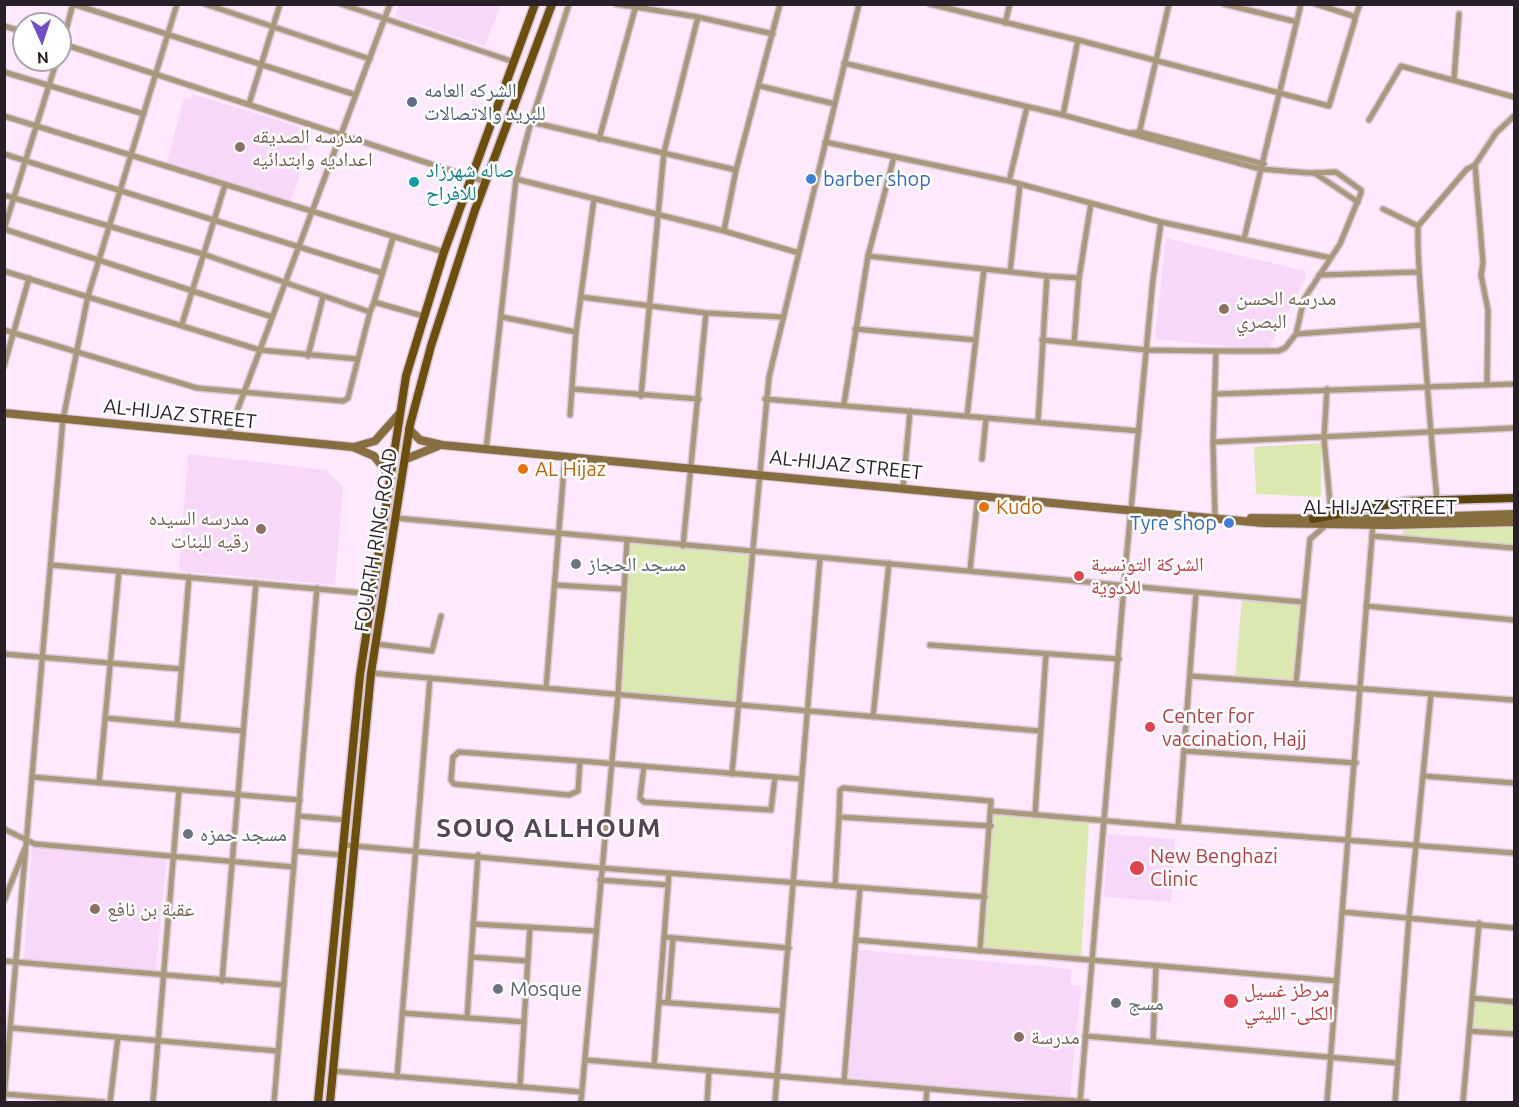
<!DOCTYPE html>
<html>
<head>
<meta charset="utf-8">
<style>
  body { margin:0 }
  #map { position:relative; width:1519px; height:1107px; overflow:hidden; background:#fee9fe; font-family:Ubuntu,sans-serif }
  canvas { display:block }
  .frame { position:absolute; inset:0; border:6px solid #291f29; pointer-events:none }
  .north { position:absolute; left:12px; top:12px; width:60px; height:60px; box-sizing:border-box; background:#fff; border:2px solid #a9a5a9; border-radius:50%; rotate:177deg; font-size:16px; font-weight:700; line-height:24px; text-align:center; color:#291f29 }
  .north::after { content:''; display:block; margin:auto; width:21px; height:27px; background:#734dc6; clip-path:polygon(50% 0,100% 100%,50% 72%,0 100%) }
</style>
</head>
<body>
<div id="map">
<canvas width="1519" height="1107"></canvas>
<div class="frame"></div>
<div class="north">N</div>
</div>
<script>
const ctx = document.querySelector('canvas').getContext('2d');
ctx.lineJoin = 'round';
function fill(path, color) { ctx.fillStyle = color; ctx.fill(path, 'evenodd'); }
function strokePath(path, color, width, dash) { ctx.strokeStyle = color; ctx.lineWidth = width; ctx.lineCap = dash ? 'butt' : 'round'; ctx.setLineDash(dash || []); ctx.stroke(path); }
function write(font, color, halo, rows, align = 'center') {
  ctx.font = font + ' Ubuntu,"Noto Naskh Arabic",sans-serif'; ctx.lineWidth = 5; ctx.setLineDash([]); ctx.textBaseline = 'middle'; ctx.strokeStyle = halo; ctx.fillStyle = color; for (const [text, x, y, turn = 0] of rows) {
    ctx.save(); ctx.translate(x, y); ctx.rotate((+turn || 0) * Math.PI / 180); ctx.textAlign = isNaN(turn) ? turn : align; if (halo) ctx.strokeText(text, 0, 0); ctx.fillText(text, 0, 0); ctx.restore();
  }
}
fill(new Path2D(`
  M 399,5 L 399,4 L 501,5 L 485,46 L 395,16 Z
  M 192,94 L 313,131 L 291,202 L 167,163 L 184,97 L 191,99 Z
  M 1166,238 L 1305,271 L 1306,278 L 1267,350 L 1155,339 Z
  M 188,454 L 326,470 L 343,487 L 335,585 L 179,571 Z
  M 1108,834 L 1175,839 L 1171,902 L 1104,897 Z
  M 32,847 L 166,859 L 156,972 L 24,959 Z
  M 859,950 L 1072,969 L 1070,985 L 1081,986 L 1070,1097 L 849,1078 Z`), '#f8d8f8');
fill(new Path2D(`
  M 1321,443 L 1321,497 L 1256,494 L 1254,447 Z
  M 1514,522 L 1514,548 L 1402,539 L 1404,526 Z
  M 627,541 L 751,554 L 736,708 L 615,697 Z
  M 1242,598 L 1301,603 L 1295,683 L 1235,678 Z
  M 993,812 L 1089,821 L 1081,961 L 983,953 Z
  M 1471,998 L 1514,1003 L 1514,1034 L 1468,1030 Z`), '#dbe8b0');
const minor = new Path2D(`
  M 205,4 L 370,59
  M 341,4 L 514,62
  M 616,4 L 698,17 L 773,34
  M 930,4 L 1078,40 L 1329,106 L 1355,20 L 1353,16 L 1316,4
  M 1224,4 L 1297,22
  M 1355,18 L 1360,4
  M 1005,23 L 1010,4
  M 4,26 L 24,32
  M 60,43 L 486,182
  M 60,52 L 73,4 L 356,95
  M 844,63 L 1063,115 L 1260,169 L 1310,173 L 1336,172 L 1361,190 L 1361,193 L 1340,244 L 1304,299 L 1296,334
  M 4,72 L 144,114
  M 1454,79 L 1459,14
  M 760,86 L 835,104
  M 249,104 L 280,4
  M 1063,115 L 1078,40
  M 4,116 L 444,252
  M 1369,120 L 1401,66 L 1514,97
  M 531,122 L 736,170
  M 1130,133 L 1140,132 L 1264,164
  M 1139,134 L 1169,4
  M 599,139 L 635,9
  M 825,142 L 1009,181 L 1027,107
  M 4,154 L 382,273
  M 1316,174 L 1358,202
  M 516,179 L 724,231 L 799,253
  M 1009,181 L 1161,222
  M 4,195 L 203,254 L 370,312 L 374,302 L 423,316
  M 1383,209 L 1418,226
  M 4,229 L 272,317
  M 4,229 L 57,60
  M 724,231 L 736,170 L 780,4
  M 1244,239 L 1301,4
  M 868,256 L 1047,276 L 1038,422
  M 4,271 L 260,350 L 357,359
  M 1010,272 L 1020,184
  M 1319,275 L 1417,272
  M 1047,276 L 1079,278
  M 581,297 L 706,313 L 781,317
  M 374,302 L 393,238
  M 502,317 L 576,332
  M 182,324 L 225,185
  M 855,329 L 976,340
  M 4,330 L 197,388 L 343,401 L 348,398 L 370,312
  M 1042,340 L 1146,350 L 1216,351 L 1213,442 L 1215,516
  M 1074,343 L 1079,278 L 1091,203
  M 1216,351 L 1278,351 L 1285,348 L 1296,334 L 1423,325
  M 308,356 L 323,297
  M 4,366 L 29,278
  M 1487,384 L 1488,310 L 1481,275 L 1483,263 L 1475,165 L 1496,133 L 1514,116
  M 573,389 L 699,399
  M 1327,389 L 1324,438 L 1331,514
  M 1216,394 L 1514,384
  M 641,396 L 664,152 L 698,17
  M 765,399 L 1139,431
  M 844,404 L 868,256 L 894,157
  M 570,415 L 576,332 L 594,199
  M 967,416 L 984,269
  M 228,435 L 390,4
  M 1213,442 L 1514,428
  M 486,450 L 516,179 L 531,122 L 569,4
  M 982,459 L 986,419
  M 903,488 L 910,411
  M 1437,499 C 1431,441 1427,383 1423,325 C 1421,291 1417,260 1418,226 L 1467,169 L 1475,165
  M 396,518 L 1302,602
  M 1372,536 L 1514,548
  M 683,546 L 706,313
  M 51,565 L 373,594
  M 970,570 L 978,495
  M 555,585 L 622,589
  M 1196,593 L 1178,827 L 1514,853
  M 1366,606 L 1514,620
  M 376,644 L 432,651 L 441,616
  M 930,645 L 1119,659
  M 4,654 L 181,669
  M 371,673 L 1040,731
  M 1190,676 L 1514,700
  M 1296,683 L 1310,539 L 1325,526
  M 546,688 L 565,456
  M 873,717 L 889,563
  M 106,718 L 243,731
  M 177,724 L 189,577
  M 1185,751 L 1356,763
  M 459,752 L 580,761 L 578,791 L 569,795 L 454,784 L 451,780 L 453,757 Z
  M 580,761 L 801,779
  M 644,766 L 640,798 L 644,802 L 771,810 L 775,777
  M 732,774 L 769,377 L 859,4
  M 1423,776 L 1514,783
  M 33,777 L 300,800
  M 99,783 L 119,571
  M 992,811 L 1178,827
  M 1035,815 L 1046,654
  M 298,816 L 346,820
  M 839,817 L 840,790 L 843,788 L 991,801 L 980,951
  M 4,829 L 35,844 L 294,867
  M 344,845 L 601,868 L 985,897
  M 295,851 L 342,855
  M 600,880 L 668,885
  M 835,886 L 839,817 L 991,826
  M 4,901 L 25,848
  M 1343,912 L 1514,928
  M 473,924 L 596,931
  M 664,937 L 789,948
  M 856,940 L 1337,981
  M 471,957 L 528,961
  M 4,961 L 284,985
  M 222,981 L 256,583
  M 1472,998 L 1514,1002
  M 659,1002 L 782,1011
  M 668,1002 L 673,938
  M 402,1013 L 524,1022
  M 467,1018 L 478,855
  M 12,1028 L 278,1051
  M 1469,1031 L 1514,1034
  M 1085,1036 L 1397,1063
  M 1153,1042 L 1156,966
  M 585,1060 L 1087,1102
  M 654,1066 L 669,873
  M 333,1071 L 582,1092
  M 397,1077 L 430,678
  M 844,1082 L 860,888
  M 520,1087 L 530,927
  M 4,1094 L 103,1102
  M 4,1098 L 63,419 L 88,296 L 177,4
  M 110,1102 L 118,1037
  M 153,1102 L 179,790
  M 274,1102 L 317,588
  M 581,1102 L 618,695 L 627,541
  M 707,1102 L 709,1071
  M 775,1102 L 820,558
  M 926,1102 L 927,1089
  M 1080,1102 L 1127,551 L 1153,279 L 1161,222 L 1331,258
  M 1327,1102 L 1373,524
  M 1395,1102 L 1409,917 L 1431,694
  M 1463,1102 L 1479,923`);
const secondary = new Path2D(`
  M 4,413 L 353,447 L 374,456 L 390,476
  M 409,429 L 420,440 L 442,445 L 1263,523 L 1388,525 L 1514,522
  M 354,447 L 375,441 L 399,414
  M 406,459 L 438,446
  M 1251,518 L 1363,519 L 1514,514`);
const primary = new Path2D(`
  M 318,1102 L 360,675 L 406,376 L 444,252 L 535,4
  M 330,1102 L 371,673 L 410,425 L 431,346 L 475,210 L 552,4`);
const trunk = new Path2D(`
  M 1313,519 L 1407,501 L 1514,498`);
strokePath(minor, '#d8c5d8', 8);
strokePath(secondary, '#d8c5d8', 10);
strokePath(primary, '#d8c5d8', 11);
strokePath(trunk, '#d8c5d8', 11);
strokePath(minor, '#a9987a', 5);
strokePath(secondary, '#866e40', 8);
strokePath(primary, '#6c4f0b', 8);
strokePath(trunk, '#5c440e', 8);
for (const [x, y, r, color] of [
  [412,102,6,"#5c6f8a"],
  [240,147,6,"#8d6e63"],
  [811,179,6,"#3f7fe0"],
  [414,182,6,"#0f9aa8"],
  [1224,309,6,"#8d6e63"],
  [523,469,6,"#e8710a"],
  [984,507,6,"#e8710a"],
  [1229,523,6,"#3f7fe0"],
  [261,529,6,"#8d6e63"],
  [576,564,6,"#6b7280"],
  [1079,576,6,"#e0444e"],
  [1150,727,6,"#e0444e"],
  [188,834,6,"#6b7280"],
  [1137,868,8,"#e0444e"],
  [95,909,6,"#8d6e63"],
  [498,989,6,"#6b7280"],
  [1231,1001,8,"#e0444e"],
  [1116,1003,6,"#6b7280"],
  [1019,1037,6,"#8d6e63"]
]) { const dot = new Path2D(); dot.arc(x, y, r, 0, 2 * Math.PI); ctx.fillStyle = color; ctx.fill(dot); strokePath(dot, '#fff', 2); }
write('20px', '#4e5e75', '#fff', [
  ["الشركه العامه",424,90],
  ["للبريد والاتصالات",424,113]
], 'left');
write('20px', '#785e54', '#fff', [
  ["مدرسه الصديقه",252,136],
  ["اعداديه وابتدائيه",252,159],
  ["مدرسه الحسن",1236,298],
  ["البصري",1236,321],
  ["مدرسه السيده",249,518,"right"],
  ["رقيه للبنات",249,541,"right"],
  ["عقبة بن نافع",107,909],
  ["مدرسة",1031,1037]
], 'left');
write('20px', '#0d838f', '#fff', [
  ["صاله شهرزاد",426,170],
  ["للافراح",426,193]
], 'left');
write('20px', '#366cbe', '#fff', [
  ["barber shop",823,179],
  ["Tyre shop",1217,523,"right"]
], 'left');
write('20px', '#291f29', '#fff', [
  ["AL-HIJAZ STREET",180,414,6],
  ["AL-HIJAZ STREET",846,465,6],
  ["AL-HIJAZ STREET",1380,507],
  ["FOURTH RING ROAD",376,540,-81]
]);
write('20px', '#c56008', '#fff', [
  ["AL Hijaz",535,469],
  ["Kudo",996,507]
], 'left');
write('20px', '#5b616d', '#fff', [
  ["مسجد الحجاز",588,564],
  ["مسجد حمزه",200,834],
  ["Mosque",510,989],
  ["مسج",1128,1003]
], 'left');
write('20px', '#be3a42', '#fff', [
  ["الشركة التونسية",1091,564],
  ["للأدوية",1091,587],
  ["Center for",1162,716],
  ["vaccination, Hajj",1162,739],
  ["New Benghazi",1150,856],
  ["Clinic",1150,879],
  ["مرطز غسيل",1244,990],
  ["الكلى- الليثي",1244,1013]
], 'left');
ctx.letterSpacing = '1.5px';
write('bold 26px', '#584358', '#fff', [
  ["SOUQ ALLHOUM",549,828]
]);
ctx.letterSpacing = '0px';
</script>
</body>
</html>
